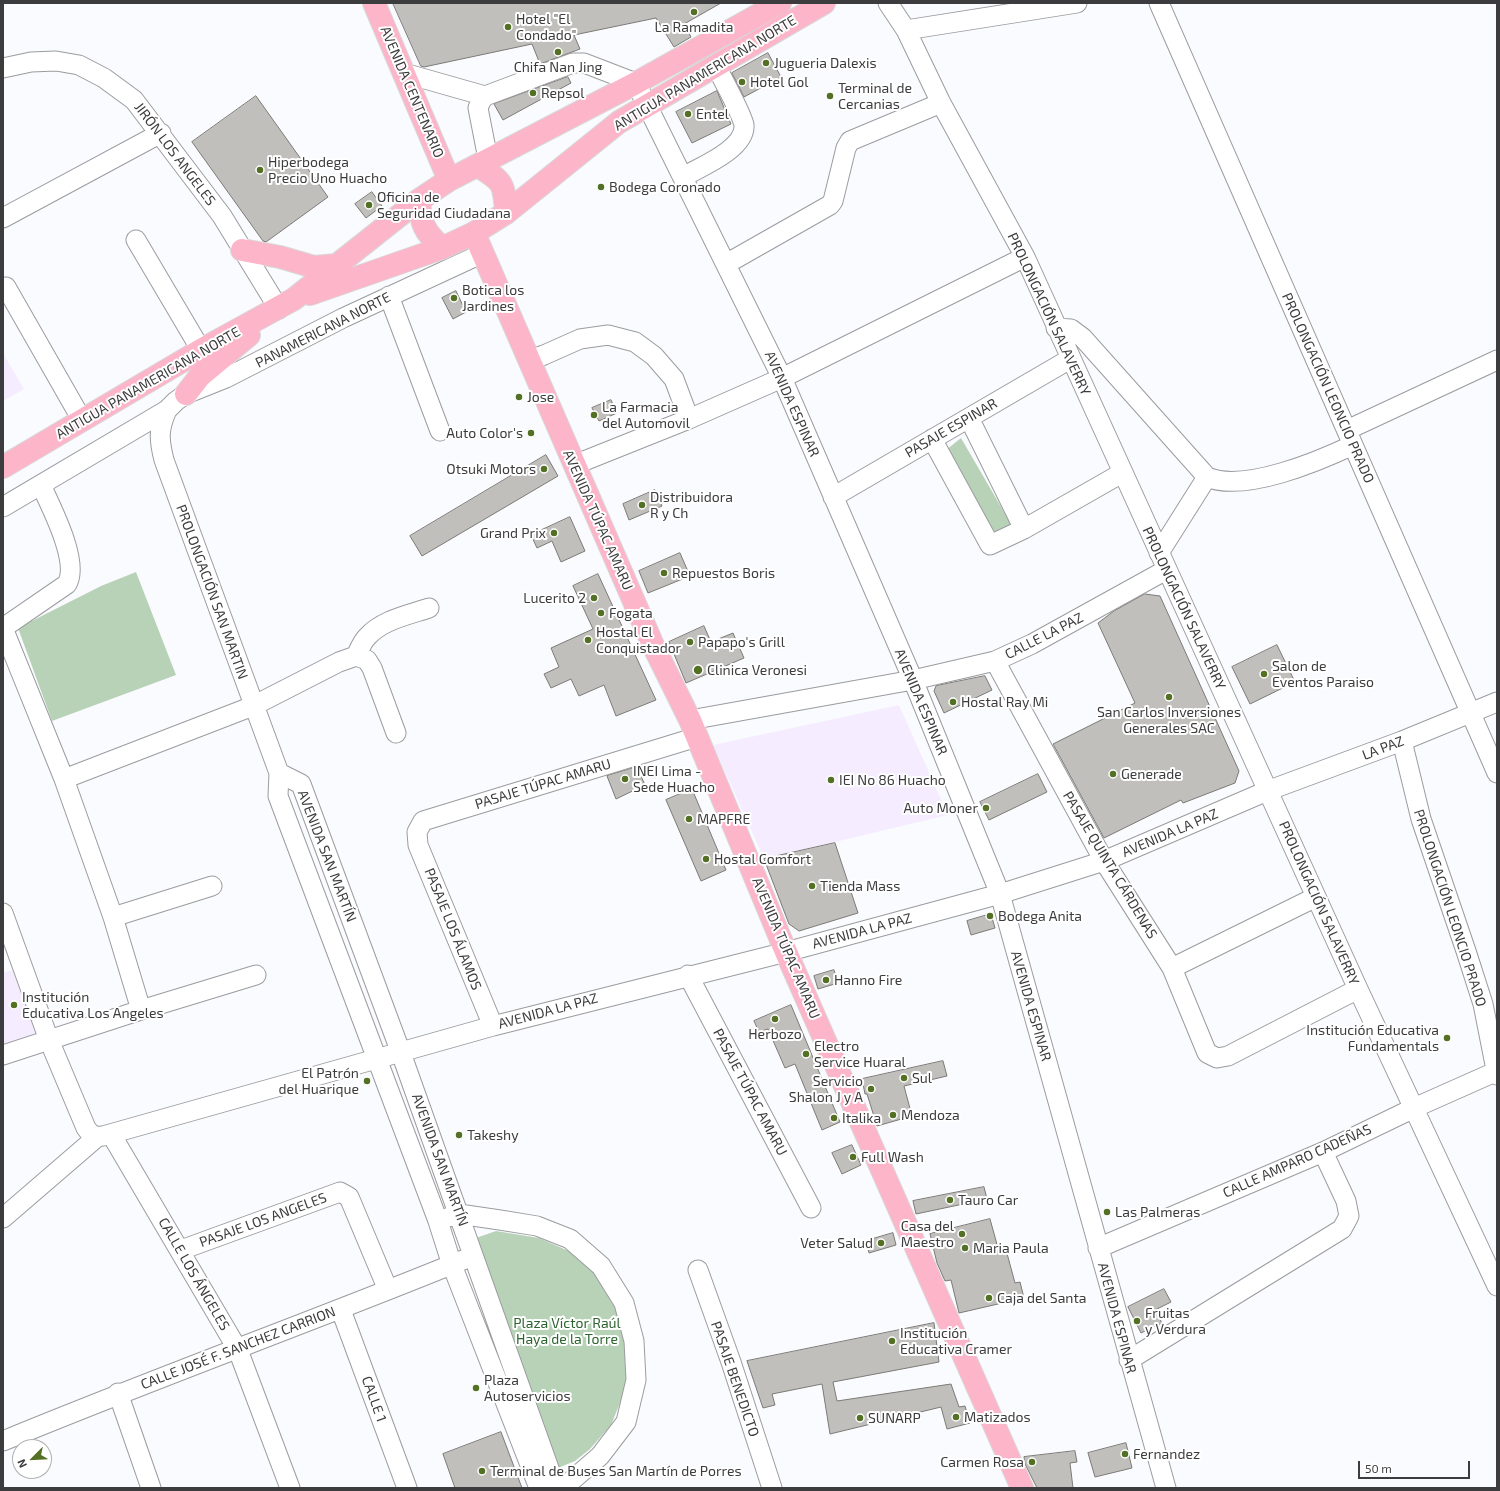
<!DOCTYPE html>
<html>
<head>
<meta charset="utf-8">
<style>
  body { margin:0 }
  #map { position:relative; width:1500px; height:1491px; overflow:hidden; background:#fafbfe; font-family:"Exo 2",sans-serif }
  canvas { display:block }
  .frame { position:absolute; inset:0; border:4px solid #3c3c3e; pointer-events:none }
  .north { position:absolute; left:12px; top:1439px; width:40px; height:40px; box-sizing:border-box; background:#fff; border:1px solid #b1b1b2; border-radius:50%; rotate:246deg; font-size:11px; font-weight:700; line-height:16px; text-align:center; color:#3c3c3e }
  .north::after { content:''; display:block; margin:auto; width:14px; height:18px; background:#537024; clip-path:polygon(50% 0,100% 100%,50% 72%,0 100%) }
  .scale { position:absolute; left:1358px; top:1461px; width:112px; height:18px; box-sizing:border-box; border:2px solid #3c3c3e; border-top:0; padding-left:5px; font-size:12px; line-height:14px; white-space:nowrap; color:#3c3c3e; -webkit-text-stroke:3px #fff; paint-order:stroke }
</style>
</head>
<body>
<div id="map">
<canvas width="1500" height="1491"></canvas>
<div class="frame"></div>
<div class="north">N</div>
<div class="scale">50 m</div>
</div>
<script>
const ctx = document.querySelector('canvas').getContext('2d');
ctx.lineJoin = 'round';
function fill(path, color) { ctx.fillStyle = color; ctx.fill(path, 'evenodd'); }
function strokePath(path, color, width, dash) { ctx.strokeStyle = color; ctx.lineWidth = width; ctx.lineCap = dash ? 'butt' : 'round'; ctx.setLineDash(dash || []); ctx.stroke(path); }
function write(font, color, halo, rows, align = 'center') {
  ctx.font = font + ' "Exo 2",sans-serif'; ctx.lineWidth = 4; ctx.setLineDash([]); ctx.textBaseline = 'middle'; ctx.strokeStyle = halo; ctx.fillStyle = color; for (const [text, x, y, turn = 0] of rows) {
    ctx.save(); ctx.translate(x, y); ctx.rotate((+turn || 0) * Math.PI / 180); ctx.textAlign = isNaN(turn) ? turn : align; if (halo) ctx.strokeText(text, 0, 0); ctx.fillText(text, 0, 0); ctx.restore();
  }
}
fill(new Path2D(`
  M 3,353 L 24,389 L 3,401 Z
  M 899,705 L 948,815 L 764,859 L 713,745 Z
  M 12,970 L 38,1037 L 3,1050 L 3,973 Z`), '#f5edff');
fill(new Path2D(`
  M 961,438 L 1011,524 L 989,538 L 941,454 Z
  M 136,572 L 176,675 L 52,721 L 18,628 L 101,586 Z
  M 496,1231 L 539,1238 L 571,1252 L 596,1275 L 617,1307 L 625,1336 L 629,1369 L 622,1398 L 611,1425 L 590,1449 L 575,1461 L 558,1468 L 476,1238 Z`), '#b8d2b7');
const building = new Path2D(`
  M 393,3 L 721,3 L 684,24 L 691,37 L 674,47 L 656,18 L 574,35 L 580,49 L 540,64 L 532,44 L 424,67 L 421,66 Z
  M 768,53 L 781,77 L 744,97 L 732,73 Z
  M 568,77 L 571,83 L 503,120 L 494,104 Z
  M 717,91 L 731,124 L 692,143 L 676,112 Z
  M 256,96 L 328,197 L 266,242 L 263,241 L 192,142 Z
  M 372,192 L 382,206 L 366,218 L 355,204 Z
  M 456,291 L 466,312 L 453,319 L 442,298 Z
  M 611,400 L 617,413 L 599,421 L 592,408 Z
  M 546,455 L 558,476 L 422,556 L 410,536 Z
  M 655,490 L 662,506 L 629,520 L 623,504 Z
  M 570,517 L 585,551 L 561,562 L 552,541 L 537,548 L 531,535 Z
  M 680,553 L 690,576 L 648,593 L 639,571 Z
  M 598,574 L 656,700 L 616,716 L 604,685 L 579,696 L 571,679 L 551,688 L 544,674 L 559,667 L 551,648 L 593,629 L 573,586 Z
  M 1145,594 L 1160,596 L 1239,771 L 1235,783 L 1183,803 L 1181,800 L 1104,838 L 1053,744 L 1135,703 L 1098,623 L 1114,611 Z
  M 704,626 L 711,642 L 733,633 L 744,658 L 686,683 L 669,642 Z
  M 1277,645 L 1295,682 L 1250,704 L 1232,667 Z
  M 985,676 L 992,690 L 944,713 L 934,691 L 936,686 Z
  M 637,767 L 645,785 L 616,799 L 607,776 Z
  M 1038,774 L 1047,792 L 989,820 L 980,802 Z
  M 692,789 L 726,870 L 701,881 L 666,800 Z
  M 835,843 L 858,913 L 799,931 L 789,924 L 764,859 Z
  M 991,914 L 995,928 L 971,935 L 967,921 Z
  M 834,970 L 838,983 L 818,989 L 814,976 Z
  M 791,1005 L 840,1122 L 822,1130 L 795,1064 L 785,1068 L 768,1029 L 759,1032 L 754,1021 Z
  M 943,1061 L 947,1076 L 904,1086 L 912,1116 L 877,1126 L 867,1094 L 865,1094 L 862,1079 Z
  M 852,1145 L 861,1165 L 842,1174 L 832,1153 Z
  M 984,1187 L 987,1199 L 916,1214 L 913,1201 Z
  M 990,1219 L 998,1248 L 1005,1246 L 1015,1283 L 1020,1282 L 1024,1298 L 959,1313 L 951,1280 L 945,1281 L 937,1263 L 930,1234 Z
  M 893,1233 L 896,1245 L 869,1253 L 866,1241 Z
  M 1164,1289 L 1171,1302 L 1155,1310 L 1162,1323 L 1141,1333 L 1128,1307 Z
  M 934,1323 L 939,1362 L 833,1382 L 837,1401 L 951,1384 L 959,1407 L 965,1406 L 970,1423 L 947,1429 L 941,1407 L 830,1434 L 822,1384 L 772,1394 L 775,1405 L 763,1408 L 747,1361 Z
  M 501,1432 L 522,1488 L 455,1488 L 443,1454 Z
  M 1126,1443 L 1132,1468 L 1095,1477 L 1088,1453 Z
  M 1075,1451 L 1077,1462 L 1070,1463 L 1073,1488 L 1037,1488 L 1025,1464 L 1024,1457 Z`);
fill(building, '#c1bfbc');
strokePath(building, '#7c7a77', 1);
const minor = new Path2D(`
  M 888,3 L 906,30 L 941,103 L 1025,257 L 1358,989 L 1497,1286
  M 1159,3 L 1497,773
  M 906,30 L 1077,3
  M 3,68 L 31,62 L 56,61 L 79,65 L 104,78 L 134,100 L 222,216 L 279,309
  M 404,73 L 485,96
  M 488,159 L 478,108 L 481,101 L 485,96 L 573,63 L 584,63 L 636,83 L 782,378 L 913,680 L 1000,894 L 1166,1488
  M 683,177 C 700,167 746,149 744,125 C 742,114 722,78 716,66
  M 3,218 L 161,133
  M 136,240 L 201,350
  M 726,264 L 830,205 L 833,201 L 846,148 L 850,141 L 941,103
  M 6,287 L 82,420
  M 389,296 L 440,431
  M 1056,328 L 1071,329 L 1083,338 L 1207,477 C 1244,493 1319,461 1353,445
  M 530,360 L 544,355 L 580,339 L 608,335 L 635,342 L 654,356 L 674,379 L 689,419 L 574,465
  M 167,410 C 158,430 159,440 164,460 L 279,773 L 278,796 L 438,1221 L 452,1265 L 539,1488
  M 969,418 L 1024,529
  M 689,419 L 782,378 L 1025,257
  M 1347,430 L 1497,360
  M 932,439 L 990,545 L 1024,529 L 1122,473
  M 833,497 L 1070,359
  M 3,507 L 167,410 L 176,401 L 186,394 L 226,378 L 343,318 L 483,253
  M 1159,553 L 1207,477
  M 3,628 L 64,779 L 113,917 L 141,1010
  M 3,628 L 67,584 C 80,562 51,507 41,485
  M 356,656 C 359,650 362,642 367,637 C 382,620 408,615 429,608
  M 995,661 L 1104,861 L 1172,968 L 1207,1053 L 1217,1058 L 1228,1056 L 1358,989
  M 690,720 L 913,680 L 995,661 L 1032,644 L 1166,570
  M 1402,741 L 1421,819 L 1466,951 L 1483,1004 L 1497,1075
  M 279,773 L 301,784 L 401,1053 L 556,1488
  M 64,779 L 253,706 L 339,662 L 356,656 L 367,660 L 372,668 L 396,733
  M 3,913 L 49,1040 L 86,1128 C 91,1135 94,1137 103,1136 L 493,1026 L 786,952 L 1000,894 L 1104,861 L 1267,791 L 1402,741 L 1497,702
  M 113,917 L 212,886
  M 1172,968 L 1316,897
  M 688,975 L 811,1208
  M 493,1026 L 418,845 L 417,832 L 423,821 L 697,737
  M 3,1055 L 141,1010 L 256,975
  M 111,1134 L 238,1350 L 290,1488
  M 449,1217 L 459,1214 L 500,1220 L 537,1226 L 570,1239 L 601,1266 L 624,1303 L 634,1341 L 636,1380 L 626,1422 L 600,1456 L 563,1488
  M 3,1218 L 97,1137
  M 1098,1248 L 1323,1152 L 1414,1108 L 1495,1072
  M 181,1250 L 340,1192 L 349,1197 L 388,1290
  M 698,1270 L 731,1362 L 772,1488
  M 341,1310 L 407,1488
  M 1129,1360 L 1342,1229 L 1349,1216 L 1346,1201 L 1323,1152
  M 118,1393 L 151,1488
  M 3,1441 C 155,1378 311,1322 463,1260`);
const major = new Path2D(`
  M 374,3 L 449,180
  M 478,166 C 503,182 504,182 506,213
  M 419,200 C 421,225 424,231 442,248
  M 474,233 L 652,643 L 690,720 L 786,952 L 1022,1488
  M 242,250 L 280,257 L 314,267 L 337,265
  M 310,294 L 442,248 L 474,233 L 506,213 L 619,122 L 824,3
  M 186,394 L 200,376 L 249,335
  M 3,467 L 201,350 L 294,299 L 419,200 L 449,180 L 636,83 L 780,3`);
strokePath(minor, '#9b9c9f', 21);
strokePath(major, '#d8d8d8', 24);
strokePath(minor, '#fff', 19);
strokePath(major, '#fdb5ca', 22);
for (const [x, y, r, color] of [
  [694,12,4,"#537024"],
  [508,27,4,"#537024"],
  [558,52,4,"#537024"],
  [766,63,4,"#537024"],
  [742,82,4,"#537024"],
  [533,93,4,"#537024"],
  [830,96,4,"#537024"],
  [688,114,4,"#537024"],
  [260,170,4,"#537024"],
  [601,187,4,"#537024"],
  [369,205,4,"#537024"],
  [454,298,4,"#537024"],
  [519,397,4,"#537024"],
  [594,415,4,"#537024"],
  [531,433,4,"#537024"],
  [544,469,4,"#537024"],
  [642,505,4,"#537024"],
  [554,533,4,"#537024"],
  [664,573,4,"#537024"],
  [594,598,4,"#537024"],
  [601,613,4,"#537024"],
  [588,640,4,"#537024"],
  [690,642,4,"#537024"],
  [698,670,5,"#537024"],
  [1264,674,4,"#537024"],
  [1169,697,4,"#537024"],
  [953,702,4,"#537024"],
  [1113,774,4,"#537024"],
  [625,779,4,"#537024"],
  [831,780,4,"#537024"],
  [986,808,4,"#537024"],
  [689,819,4,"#537024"],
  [706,859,4,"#537024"],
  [812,886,4,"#537024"],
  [990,916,4,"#537024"],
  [826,980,4,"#537024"],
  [14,1005,4,"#537024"],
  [775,1019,4,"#537024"],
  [1447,1038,4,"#537024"],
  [806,1054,4,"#537024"],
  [904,1078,4,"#537024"],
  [367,1081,4,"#537024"],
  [871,1089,4,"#537024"],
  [893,1115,4,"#537024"],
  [834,1118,4,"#537024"],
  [459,1135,4,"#537024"],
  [853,1157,4,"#537024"],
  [950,1200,4,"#537024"],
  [1107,1212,4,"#537024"],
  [962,1234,4,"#537024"],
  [881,1243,4,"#537024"],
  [965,1248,4,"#537024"],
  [989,1298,4,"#537024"],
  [1137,1321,4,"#537024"],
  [892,1341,4,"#537024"],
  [476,1388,4,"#537024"],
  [956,1417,4,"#537024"],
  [860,1418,4,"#537024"],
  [1125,1454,4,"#537024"],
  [1032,1462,4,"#537024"],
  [482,1471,4,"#537024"]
]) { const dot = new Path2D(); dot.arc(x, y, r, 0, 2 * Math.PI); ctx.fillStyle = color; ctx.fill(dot); strokePath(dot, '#fff', 1.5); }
write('14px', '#3c3c3e', '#fff', [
  ["Hotel \"El",516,19],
  ["Condado\"",516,35],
  ["La Ramadita",694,27,"center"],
  ["Jugueria Dalexis",774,63],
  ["Chifa Nan Jing",558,67,"center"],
  ["Hotel Gol",750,82],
  ["Terminal de",838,88],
  ["Cercanias",838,104],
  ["Repsol",541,93],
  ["Entel",696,114],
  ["Hiperbodega",268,162],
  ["Precio Uno Huacho",268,178],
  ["Bodega Coronado",609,187],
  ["Oficina de",377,197],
  ["Seguridad Ciudadana",377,213],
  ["Botica los",462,290],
  ["Jardines",462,306],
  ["Jose",527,397],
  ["La Farmacia",602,407],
  ["del Automovil",602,423],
  ["Auto Color's",523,433,"right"],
  ["Otsuki Motors",536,469,"right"],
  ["Distribuidora",650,497],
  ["R y Ch",650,513],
  ["Grand Prix",546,533,"right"],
  ["Repuestos Boris",672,573],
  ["Lucerito 2",586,598,"right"],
  ["Fogata",609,613],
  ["Hostal El",596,632],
  ["Conquistador",596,648],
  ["Papapo's Grill",698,642],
  ["Salon de",1272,666],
  ["Eventos Paraiso",1272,682],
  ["Clinica Veronesi",707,670],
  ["Hostal Ray Mi",961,702],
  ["San Carlos Inversiones",1169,712,"center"],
  ["Generales SAC",1169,728,"center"],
  ["INEI Lima -",633,771],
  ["Sede Huacho",633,787],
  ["Generade",1121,774],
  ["IEI No 86 Huacho",839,780],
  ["Auto Moner",978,808,"right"],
  ["MAPFRE",697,819],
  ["Hostal Comfort",714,859],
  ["Tienda Mass",820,886],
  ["Bodega Anita",998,916],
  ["Hanno Fire",834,980],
  ["Institución",22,997],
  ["Educativa Los Angeles",22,1013],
  ["Institución Educativa",1439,1030,"right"],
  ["Fundamentals",1439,1046,"right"],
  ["Herbozo",775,1034,"center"],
  ["Electro",814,1046],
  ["Service Huaral",814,1062],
  ["El Patrón",359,1073,"right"],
  ["del Huarique",359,1089,"right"],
  ["Sul",912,1078],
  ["Servicio",863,1081,"right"],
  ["Shalon J y A",863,1097,"right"],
  ["Mendoza",901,1115],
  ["Italika",842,1118],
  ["Takeshy",467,1135],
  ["Full Wash",861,1157],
  ["Tauro Car",958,1200],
  ["Las Palmeras",1115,1212],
  ["Casa del",954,1226,"right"],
  ["Maestro",954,1242,"right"],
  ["Veter Salud",873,1243,"right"],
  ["Maria Paula",973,1248],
  ["Caja del Santa",997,1298],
  ["Fruitas",1145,1313],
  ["y Verdura",1145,1329],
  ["Institución",900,1333],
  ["Educativa Cramer",900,1349],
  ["Plaza",484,1380],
  ["Autoservicios",484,1396],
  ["Matizados",964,1417],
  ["SUNARP",868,1418],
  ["Fernandez",1133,1454],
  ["Carmen Rosa",1024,1462,"right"],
  ["Terminal de Buses San Martín de Porres",490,1471]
], 'left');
write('14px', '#3c3c3e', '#fff', [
  ["ANTIGUA PANAMERICANA NORTE",705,73,-31],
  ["AVENIDA CENTENARIO",412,92,67],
  ["JIRÓN LOS ANGELES",175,154,53],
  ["PROLONGACIÓN SALAVERRY",1049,314,65],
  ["PANAMERICANA NORTE",323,330,-27],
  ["ANTIGUA PANAMERICANA NORTE",148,383,-30],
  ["PROLONGACIÓN LEONCIO PRADO",1328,388,66],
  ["AVENIDA ESPINAR",792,404,66],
  ["PASAJE ESPINAR",951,428,-30],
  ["AVENIDA TÚPAC AMARU",598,520,66],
  ["PROLONGACIÓN SAN MARTIN",212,592,70],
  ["PROLONGACIÓN SALAVERRY",1184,608,65],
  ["CALLE LA PAZ",1044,636,-27],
  ["AVENIDA ESPINAR",921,702,67],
  ["LA PAZ",1383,748,-21],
  ["PASAJE TÚPAC AMARU",543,784,-17],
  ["AVENIDA LA PAZ",1170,833,-23],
  ["AVENIDA SAN MARTÍN",327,856,69],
  ["PASAJE QUINTA CÁRDENAS",1110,865,59],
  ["PROLONGACIÓN SALAVERRY",1319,903,66],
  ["PROLONGACIÓN LEONCIO PRADO",1450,908,72],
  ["PASAJE LOS ÁLAMOS",453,929,68],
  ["AVENIDA LA PAZ",862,931,-15],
  ["AVENIDA TÚPAC AMARU",786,948,67],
  ["AVENIDA ESPINAR",1031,1006,74],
  ["AVENIDA LA PAZ",548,1011,-15],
  ["PASAJE TÚPAC AMARU",750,1092,62],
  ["AVENIDA SAN MARTÍN",440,1160,70],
  ["CALLE AMPARO CADEÑAS",1297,1161,-24],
  ["PASAJE LOS ANGELES",263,1220,-20],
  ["CALLE LOS ÁNGELES",194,1274,60],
  ["AVENIDA ESPINAR",1117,1318,75],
  ["CALLE JOSÉ F. SANCHEZ CARRION",238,1348,-21],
  ["PASAJE BENEDICTO",735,1379,71],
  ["CALLE 1",374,1399,70]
]);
write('14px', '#2e6430', '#fff', [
  ["Plaza Víctor Raúl",567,1323],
  ["Haya de la Torre",567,1339]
]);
</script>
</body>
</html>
